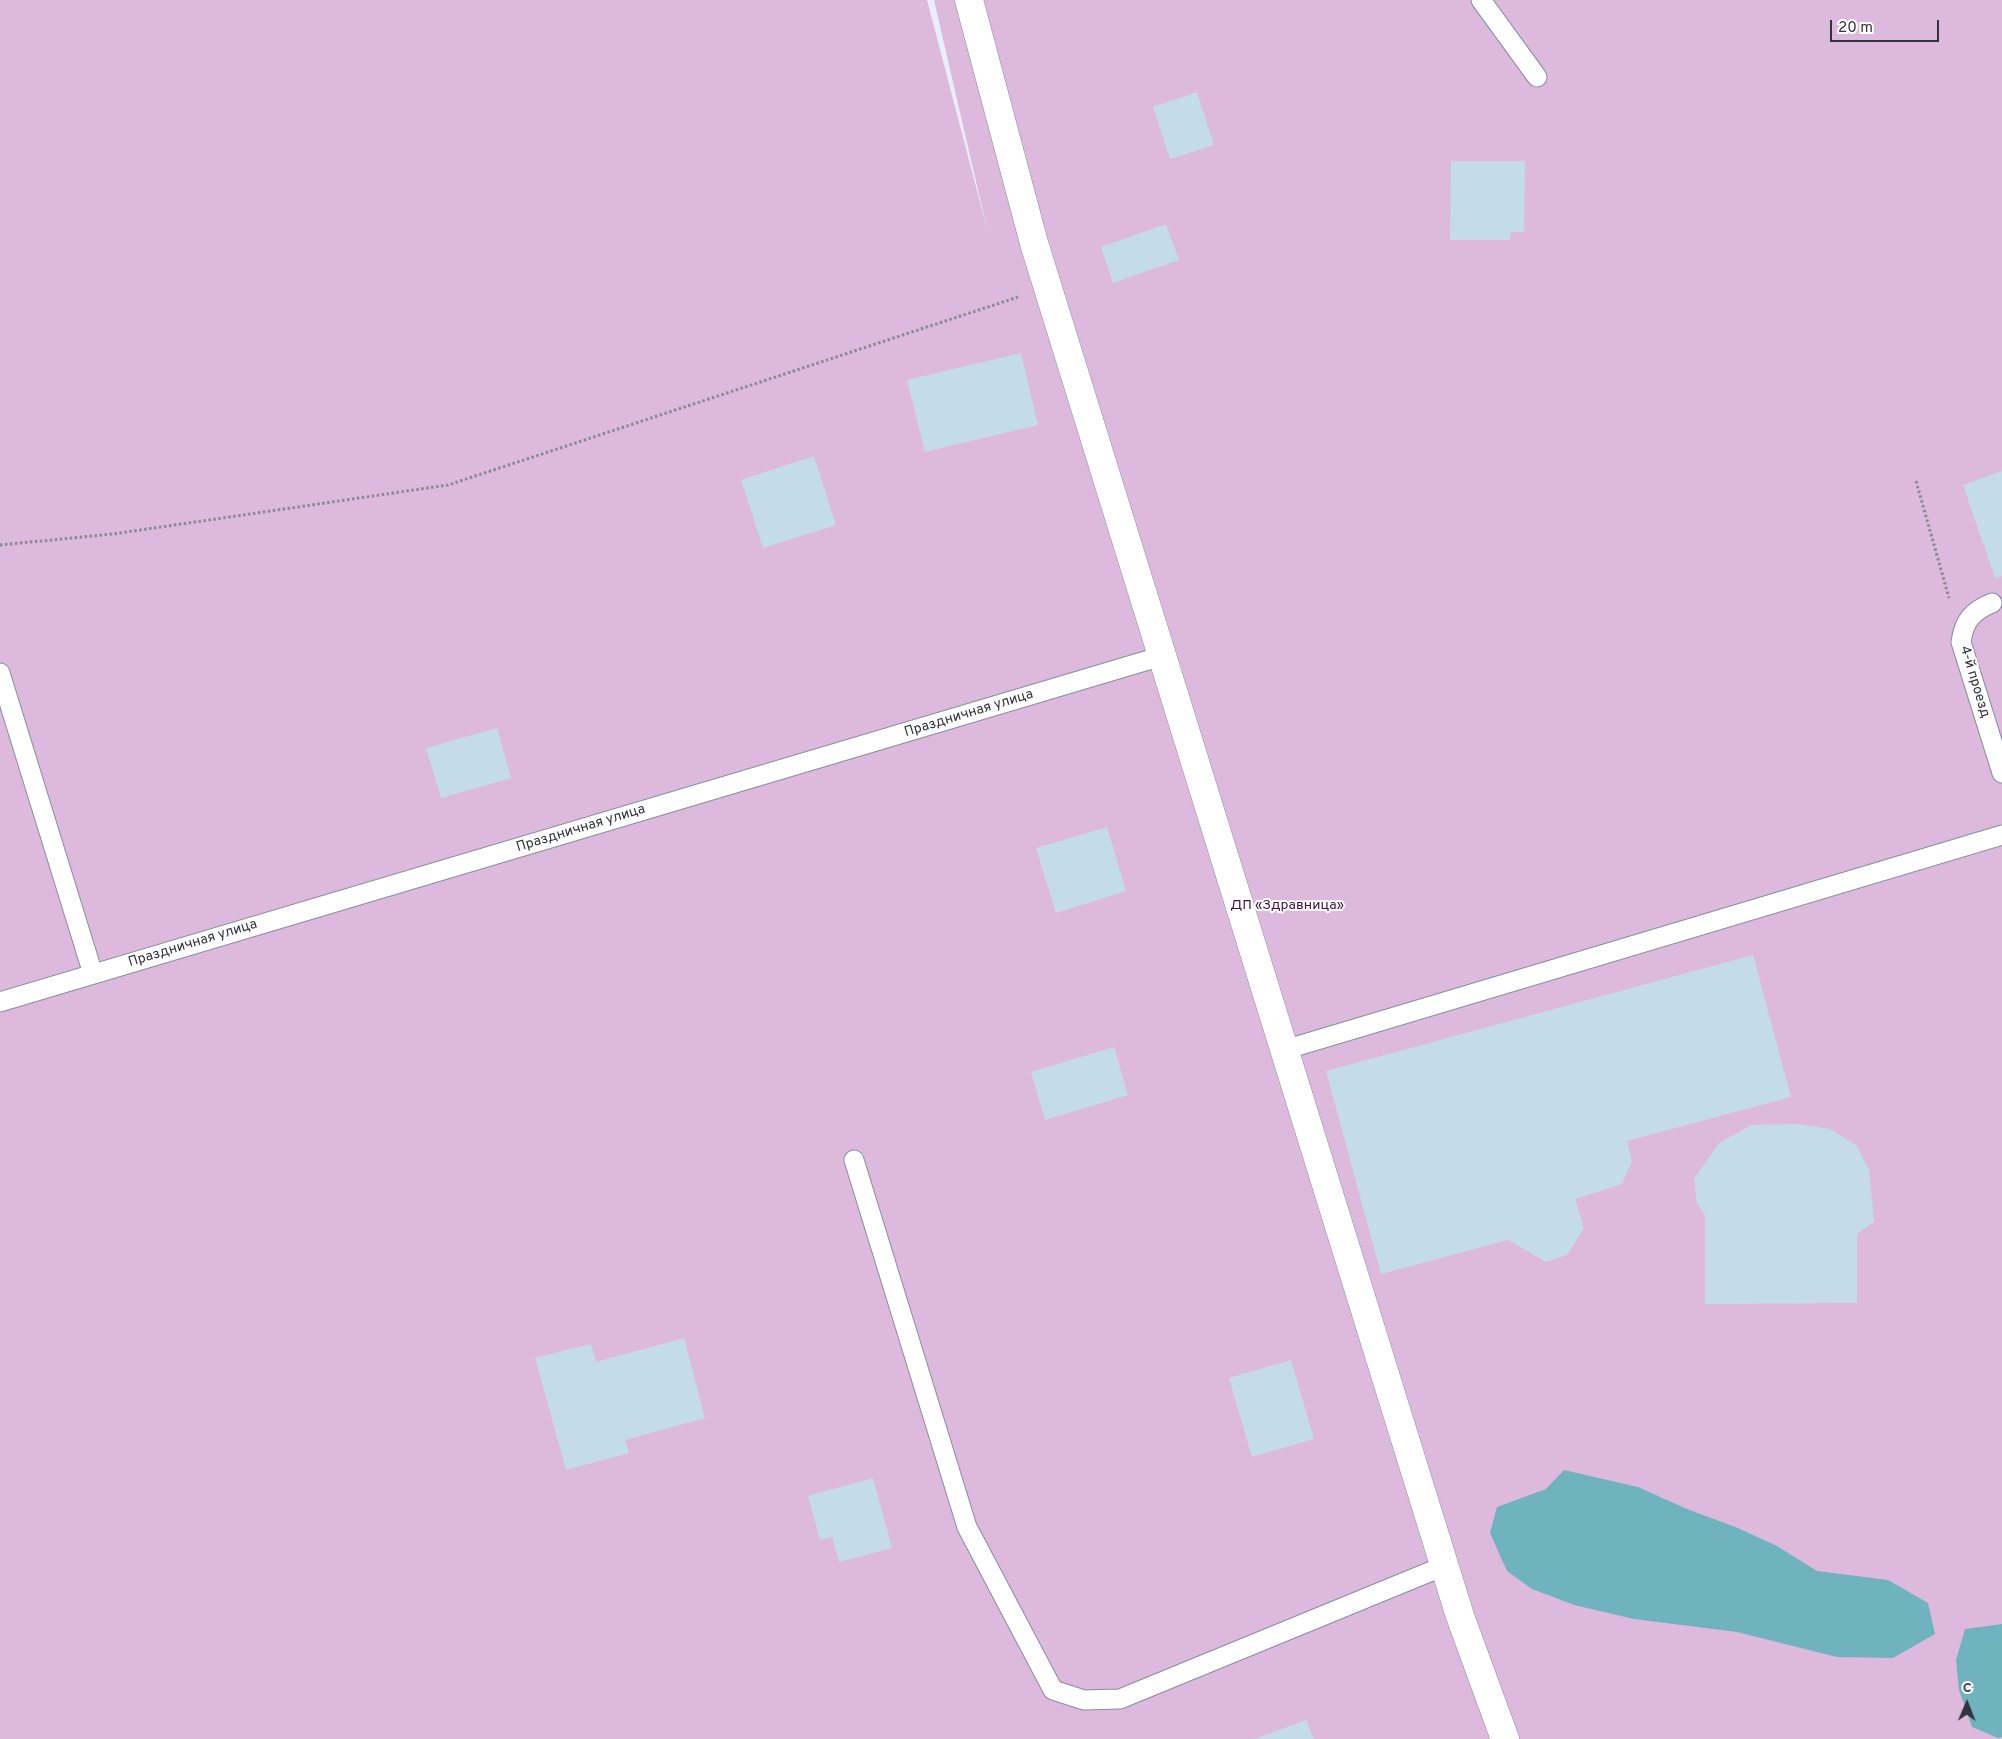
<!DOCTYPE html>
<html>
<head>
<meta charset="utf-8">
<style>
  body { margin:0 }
  #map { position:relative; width:2002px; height:1739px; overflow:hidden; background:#e8eefc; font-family:Overpass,sans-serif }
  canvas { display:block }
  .north { position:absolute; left:1942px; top:1679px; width:50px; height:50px; -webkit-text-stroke:4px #fff; paint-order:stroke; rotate:1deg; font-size:14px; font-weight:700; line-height:20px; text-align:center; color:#31343d }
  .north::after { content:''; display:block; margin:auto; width:18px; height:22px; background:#31343d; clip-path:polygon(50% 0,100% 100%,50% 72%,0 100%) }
  .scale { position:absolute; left:1830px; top:20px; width:109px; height:22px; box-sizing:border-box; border:2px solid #31343d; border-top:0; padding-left:6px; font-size:15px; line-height:18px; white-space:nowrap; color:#31343d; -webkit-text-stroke:4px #fff; paint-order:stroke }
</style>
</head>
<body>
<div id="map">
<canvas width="2002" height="1739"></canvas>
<div class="north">С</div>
<div class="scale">20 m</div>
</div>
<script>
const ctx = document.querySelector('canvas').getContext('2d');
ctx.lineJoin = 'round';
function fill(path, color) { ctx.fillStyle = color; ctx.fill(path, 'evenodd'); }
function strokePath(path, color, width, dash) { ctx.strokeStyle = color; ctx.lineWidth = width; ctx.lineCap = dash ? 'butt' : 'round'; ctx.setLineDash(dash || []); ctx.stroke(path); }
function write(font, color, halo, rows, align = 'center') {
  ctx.font = font + ' Overpass,sans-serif'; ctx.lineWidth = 4; ctx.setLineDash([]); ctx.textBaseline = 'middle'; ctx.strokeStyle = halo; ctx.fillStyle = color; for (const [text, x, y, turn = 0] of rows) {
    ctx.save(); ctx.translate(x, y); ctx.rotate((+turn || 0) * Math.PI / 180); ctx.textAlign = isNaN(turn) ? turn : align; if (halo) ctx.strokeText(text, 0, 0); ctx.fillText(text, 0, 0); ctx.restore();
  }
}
fill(new Path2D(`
  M 0,0 L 927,0 L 987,229 L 934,0 L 2002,0 L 2002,1739 L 0,1739 Z`), '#ddb9dd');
fill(new Path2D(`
  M 1564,1470 L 1638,1487 L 1687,1509 L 1738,1528 L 1777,1546 L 1817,1571 L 1888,1580 L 1928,1603 L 1935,1634 L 1893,1658 L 1837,1657 L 1737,1632 L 1634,1619 L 1574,1605 L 1532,1589 L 1507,1571 L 1490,1533 L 1497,1507 L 1546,1489 Z
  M 2002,1624 L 2002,1737 L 1998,1738 L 1972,1727 L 1959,1690 L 1956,1660 L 1965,1629 Z`), '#6fb3be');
fill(new Path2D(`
  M 1197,92 L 1214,145 L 1170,159 L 1153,107 Z
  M 1451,161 L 1525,161 L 1524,232 L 1511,232 L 1510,240 L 1450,240 Z
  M 1166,224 L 1179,260 L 1113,283 L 1101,247 Z
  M 1021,353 L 1038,425 L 925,452 L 907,380 Z
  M 814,456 L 836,525 L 763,548 L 741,480 Z
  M 2002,471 L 2002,576 L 1995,578 L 1963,485 Z
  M 497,728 L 511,778 L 441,798 L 426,748 Z
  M 1107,827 L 1126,891 L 1056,913 L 1036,848 Z
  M 1753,955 L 1791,1097 L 1627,1141 L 1632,1161 L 1622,1184 L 1575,1199 L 1584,1228 L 1567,1255 L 1546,1262 L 1508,1240 L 1381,1274 L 1326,1071 Z
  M 1114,1047 L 1128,1095 L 1045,1120 L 1031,1072 Z
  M 1799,1124 L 1830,1129 L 1856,1145 L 1869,1170 L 1874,1222 L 1857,1234 L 1857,1303 L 1705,1304 L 1705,1216 L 1697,1203 L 1694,1179 L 1718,1144 L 1751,1125 Z
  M 684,1338 L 705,1418 L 625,1440 L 629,1453 L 566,1470 L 535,1358 L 591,1344 L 596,1362 Z
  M 1291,1360 L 1314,1439 L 1252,1457 L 1229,1378 Z
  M 873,1478 L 892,1548 L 839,1562 L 832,1537 L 820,1540 L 808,1496 Z
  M 1306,1720 L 1314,1739 L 1255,1739 Z`), '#c4dbeb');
const lane = new Path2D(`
  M 1481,0 L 1537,77
  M 1992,603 C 1972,611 1964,621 1961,642 L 2002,773
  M 0,673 L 93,974
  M 0,1002 L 1162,656
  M 1284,1050 L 2002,835
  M 854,1160 L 967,1527 L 1053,1690 L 1084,1700 L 1120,1699 L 1444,1566`);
const secondary = new Path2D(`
  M 969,0 L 1034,243 L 1460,1616 L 1505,1739`);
strokePath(lane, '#858ea3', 21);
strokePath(secondary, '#858ea3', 29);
strokePath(new Path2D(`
  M 1916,481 L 1949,598
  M 0,545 L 113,534 L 448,485 L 1018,297`), '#868b96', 3, [2.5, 2.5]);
strokePath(lane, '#fff', 19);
strokePath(secondary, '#fff', 28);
write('14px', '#31343d', '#fff', [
  ["4-й проезд",1974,682,73],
  ["Праздничная улица",969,714,-17],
  ["Праздничная улица",581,829,-17],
  ["Праздничная улица",193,944,-17]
]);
write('14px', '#421243', '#fff', [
  ["ДП «Здравница»",1287,906]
]);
</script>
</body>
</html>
